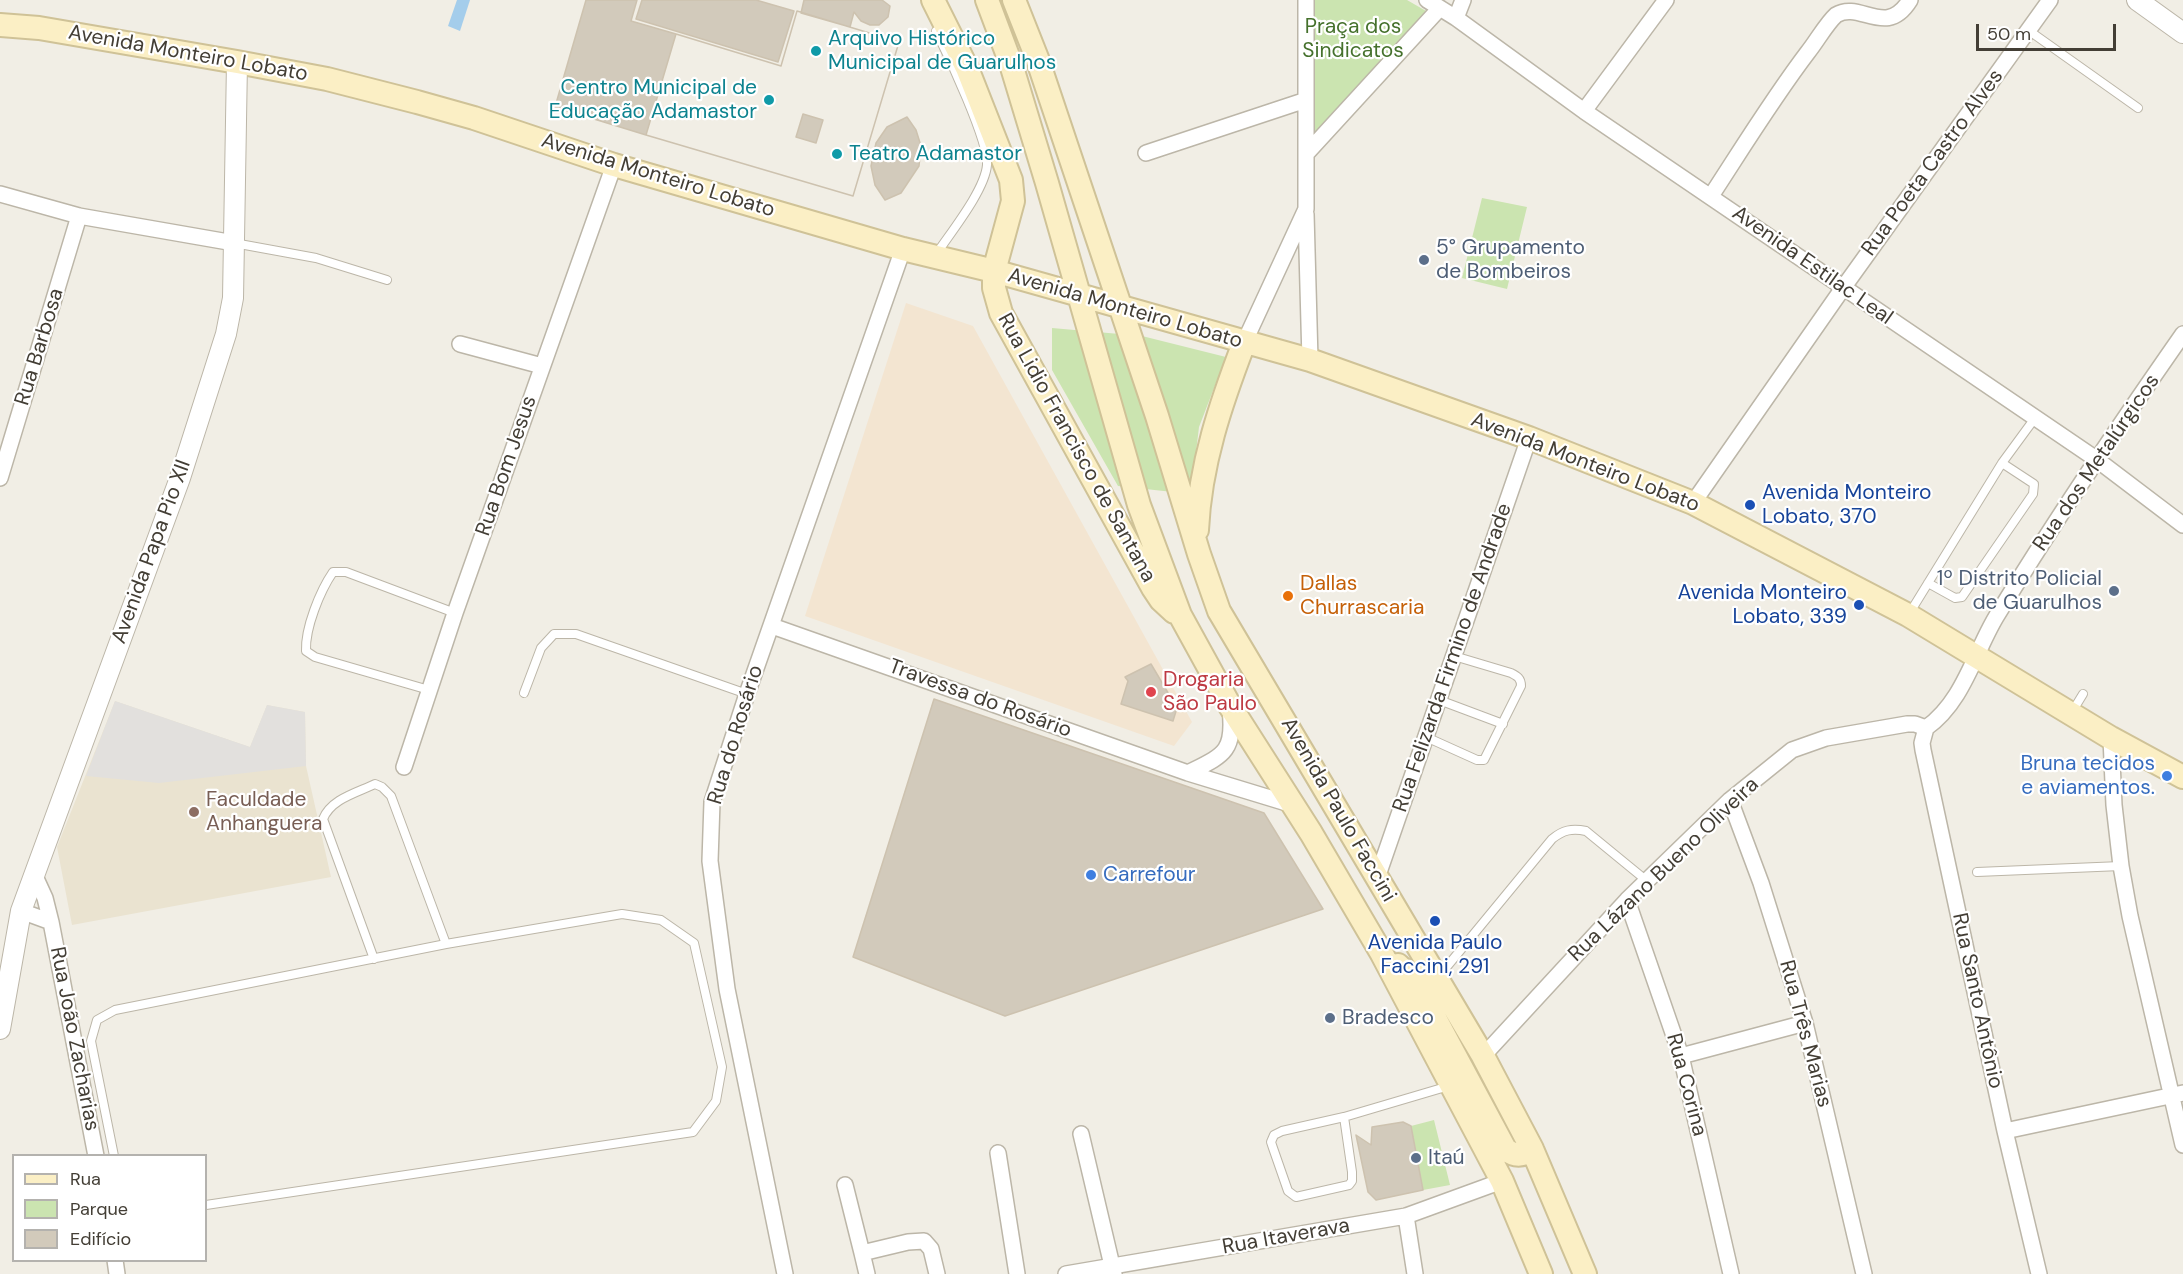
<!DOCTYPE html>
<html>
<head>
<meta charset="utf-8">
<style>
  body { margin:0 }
  #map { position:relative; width:2183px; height:1274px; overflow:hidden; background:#f1eee5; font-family:"DM Sans",sans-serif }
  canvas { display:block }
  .legend { position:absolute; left:12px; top:1154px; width:195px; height:108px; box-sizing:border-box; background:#fff; border:2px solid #b4b2ae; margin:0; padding:8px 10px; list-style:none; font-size:18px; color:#433e35 }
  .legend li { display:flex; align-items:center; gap:12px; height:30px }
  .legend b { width:30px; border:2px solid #b4b2ae }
  .scale { position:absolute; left:1976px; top:24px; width:140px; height:27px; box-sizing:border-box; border:3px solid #433e35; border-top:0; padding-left:8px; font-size:18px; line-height:21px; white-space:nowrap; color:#433e35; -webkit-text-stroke:4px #fff; paint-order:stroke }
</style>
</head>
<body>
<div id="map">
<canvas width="2183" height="1274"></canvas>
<ul class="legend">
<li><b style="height:8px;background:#fbefc5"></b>Rua</li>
<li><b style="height:16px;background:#cbe4b0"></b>Parque</li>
<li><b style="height:16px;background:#d2cabb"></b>Edifício</li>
</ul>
<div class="scale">50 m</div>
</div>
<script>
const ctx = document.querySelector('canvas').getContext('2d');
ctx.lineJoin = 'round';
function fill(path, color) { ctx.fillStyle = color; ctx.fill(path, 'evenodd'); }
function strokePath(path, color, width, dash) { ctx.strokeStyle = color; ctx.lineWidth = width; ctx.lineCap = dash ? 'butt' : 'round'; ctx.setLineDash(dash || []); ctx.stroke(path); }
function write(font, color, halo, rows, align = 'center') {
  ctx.font = font + ' "DM Sans",sans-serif'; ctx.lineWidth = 4.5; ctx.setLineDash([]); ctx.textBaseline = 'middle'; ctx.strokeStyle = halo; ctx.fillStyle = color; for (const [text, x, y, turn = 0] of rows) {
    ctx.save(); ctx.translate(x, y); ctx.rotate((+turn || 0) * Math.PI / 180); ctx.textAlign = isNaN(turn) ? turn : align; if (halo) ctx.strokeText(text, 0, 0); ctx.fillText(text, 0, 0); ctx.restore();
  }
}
fill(new Path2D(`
  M 906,303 L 973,326 L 1192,722 L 1174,746 L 805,616 Z`), '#f3e5d1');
fill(new Path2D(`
  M 115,701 L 250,747 L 267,705 L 305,712 L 306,766 L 331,877 L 72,925 L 57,847 Z`), '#eae3d0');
fill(new Path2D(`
  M 1314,0 L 1407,0 L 1433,15 L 1315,136 Z
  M 1482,198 L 1527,207 L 1507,289 L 1462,278 Z
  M 1052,328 L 1142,336 L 1226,357 L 1199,427 L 1191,494 L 1118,486 L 1052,370 Z
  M 1434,1120 L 1450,1185 L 1423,1190 L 1411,1126 Z`), '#cbe4b0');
fill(new Path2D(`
  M 115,701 L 250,747 L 267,705 L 305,712 L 306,766 L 159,783 L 86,776 Z`), '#e2e0dd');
fill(new Path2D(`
  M 457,0 L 470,0 L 460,31 L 448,26 Z`), '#a4cdeb');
const building = new Path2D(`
  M 586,0 L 637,0 L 631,21 L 676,34 L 646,135 L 555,107 Z
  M 642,0 L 756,0 L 794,11 L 778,62 L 636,19 Z
  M 804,0 L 882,0 L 890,6 L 888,17 L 879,25 L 870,25 L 861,21 L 854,12 L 850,27 L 801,13 Z
  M 797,11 L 899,42 L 853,196 L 646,135 L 676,34 L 781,66 ZM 803,114 L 823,120 L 816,143 L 796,137 Z
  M 797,11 L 899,42 L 853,196 L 646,135 L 676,34 L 781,66 Z
  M 907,117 L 916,130 L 921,146 L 919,166 L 901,193 L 885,200 L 875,185 L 871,166 L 876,143 L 887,127 Z
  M 1151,664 L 1177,708 L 1173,721 L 1121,704 L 1128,681 L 1125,677 Z
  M 934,699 L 1264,813 L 1323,909 L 1005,1016 L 853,957 Z
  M 1403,1122 L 1411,1126 L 1423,1190 L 1376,1200 L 1368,1192 L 1356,1135 L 1371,1145 L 1372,1127 Z`);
fill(building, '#d2cabb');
strokePath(building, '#cdc2af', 1.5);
const service = new Path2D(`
  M 2028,30 L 2138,108
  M 936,31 C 948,55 989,142 987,165 C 985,190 951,232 937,253
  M 234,243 L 316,258 L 387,280
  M 1928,583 L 1955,598 L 1962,597 L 2033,494 L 2034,484 L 2002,463
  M 1909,614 L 2002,463 L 2035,418
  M 429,690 L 315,657 L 306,651 C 305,628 320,591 333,572 L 346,572 L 455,613
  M 524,693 L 541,648 L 554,634 L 576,634 L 747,694
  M 1439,700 L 1503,724
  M 2072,712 L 2083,694
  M 1426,737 L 1477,760 L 1484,760 L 1521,686 C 1521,678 1517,676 1511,673 L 1454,656
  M 1977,872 L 2121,866
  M 374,959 L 323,819 C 331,799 356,793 375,784 L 382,787 L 391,796 L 446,944
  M 1440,975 L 1552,839 C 1563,830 1572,828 1586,831 L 1647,881
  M 1344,1117 L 1352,1172 L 1352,1181 L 1349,1185 L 1296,1197 L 1288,1191 L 1273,1148 L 1271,1142 L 1274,1135 L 1282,1131 L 1344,1117 L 1449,1086
  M 114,1156 L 91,1041 L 97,1020 L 115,1010 L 446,944 L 622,914 L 661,920 L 694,943 L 722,1067 L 716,1101 L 693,1132 L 206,1205`);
const minor = new Path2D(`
  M 1427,0 L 1456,18 L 1584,111 L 2096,459 L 2183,525
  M 1456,18 L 1463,0
  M 1584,111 L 1666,0
  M 1146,153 L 1306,100
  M 1307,153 L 1440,8
  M 0,194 L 79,216 L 234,243
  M 1711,196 C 1743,147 1773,98 1808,52 C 1817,41 1826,24 1836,15 C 1860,0 1886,39 1910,0
  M 1306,214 L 1310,360
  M 1244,343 L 1306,209 L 1306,0
  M 460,344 L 542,366
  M 0,478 L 79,216
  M 1693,503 L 1843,288 L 2050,0
  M 772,626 L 1188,773 L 1293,805
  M 1926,728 L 1922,743 L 1923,750 L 2005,1131 L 2039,1274
  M 1926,728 C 1963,702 1974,654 1996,617 C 2055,520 2118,427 2183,334
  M 2111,738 L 2114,805 L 2121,866 L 2130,916 L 2183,1145
  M 404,767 L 455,613 L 614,165
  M 1188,773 C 1224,755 1235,752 1230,709
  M 1730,800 L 1761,883 L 1805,1023 L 1864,1274
  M 34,874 L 45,898 L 51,922 L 96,1156
  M 1377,878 L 1529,438
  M 1627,900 L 1681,1056 L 1731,1274
  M 21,911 L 51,922
  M 1483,1056 L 1627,900 L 1730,800 L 1792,750 L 1826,738 L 1907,724 L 1915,724 L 1926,728
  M 1681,1056 L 1805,1023
  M 2005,1131 L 2183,1093
  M 1081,1134 L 1114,1274
  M 998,1153 L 1017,1274
  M 845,1185 L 862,1253 L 908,1242 L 924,1241 L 931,1249 L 937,1274
  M 1406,1216 L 1415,1274
  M 862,1253 L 867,1274
  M 115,1260 L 117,1274
  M 785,1274 L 727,989 L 710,861 L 712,802 L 747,694 L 903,249
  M 1066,1274 L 1406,1216 L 1502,1181`);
const tertiary = new Path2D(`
  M 2137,0 L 2183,33
  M 0,1029 L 21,911 L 180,478 L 226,334 L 233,298 L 237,62`);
const secondary = new Path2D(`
  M 933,0 L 967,68 L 1011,180 L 1013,201 L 994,271 L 994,288 L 1001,313 L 1153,588 L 1161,600 L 1174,612
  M 987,0 L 1011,64 L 1047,183 L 1139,505 L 1180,615 L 1230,706 L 1311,833 L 1382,954 L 1502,1181 L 1541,1274
  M 1014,0 L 1037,58 L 1157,416 L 1199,554 L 1219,611 L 1483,1056 L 1532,1149 L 1585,1274
  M 0,25 L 39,28 L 237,62 L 327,79 L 417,102 L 474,118 L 614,165 L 903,249 L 994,271 L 1310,360 L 1529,438 L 1693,503 L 1908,615 L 2111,738 L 2183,777
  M 1197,530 C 1200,464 1221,403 1244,343
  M 1398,965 L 1412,979 L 1428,1005 L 1505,1149 C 1514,1156 1522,1157 1532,1149`);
strokePath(service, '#bcb6a8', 10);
strokePath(minor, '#bcb6a8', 18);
strokePath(tertiary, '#bcb6a8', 22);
strokePath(secondary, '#cfc297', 26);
strokePath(service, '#fff', 8);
strokePath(minor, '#fff', 15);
strokePath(tertiary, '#fff', 20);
strokePath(secondary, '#fbefc5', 22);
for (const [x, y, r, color] of [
  [816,51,6,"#0f9aa8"],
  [769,100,6,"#0f9aa8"],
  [837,154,6,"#0f9aa8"],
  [1424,260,6,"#5c6f8a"],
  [1750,505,6,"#1a4fb4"],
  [2114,591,6,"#5c6f8a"],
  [1288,596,6,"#e8710a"],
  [1859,605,6,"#1a4fb4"],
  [1151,692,6,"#e0444e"],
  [2167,776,6,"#3f7fe0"],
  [194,812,6,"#8d6e63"],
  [1091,875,6,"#3f7fe0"],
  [1435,921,6,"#1a4fb4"],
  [1330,1018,6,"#5c6f8a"],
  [1416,1158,6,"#5c6f8a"]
]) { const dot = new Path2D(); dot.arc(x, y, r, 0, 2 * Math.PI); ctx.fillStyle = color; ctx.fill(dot); strokePath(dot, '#fff', 2); }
write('21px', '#45712c', '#fff', [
  ["Praça dos",1353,27],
  ["Sindicatos",1353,51]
]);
write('21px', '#0d838f', '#fff', [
  ["Arquivo Histórico",828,39],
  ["Municipal de Guarulhos",828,63],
  ["Centro Municipal de",757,88,"right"],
  ["Educação Adamastor",757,112,"right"],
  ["Teatro Adamastor",849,154]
], 'left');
write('21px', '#433e35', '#fff', [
  ["Avenida Monteiro Lobato",188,54,10],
  ["Rua Poeta Castro Alves",1933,163,-54],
  ["Avenida Monteiro Lobato",658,176,17],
  ["Avenida Estilac Leal",1812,266,35],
  ["Avenida Monteiro Lobato",1125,309,16],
  ["Rua Barbosa",40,347,-73],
  ["Rua Lidio Francisco de Santana",1076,448,61],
  ["Avenida Monteiro Lobato",1585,463,21],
  ["Rua dos Metalúrgicos",2097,463,-56],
  ["Rua Bom Jesus",507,466,-71],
  ["Avenida Papa Pio XII",152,552,-70],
  ["Rua Felizarda Firmino de Andrade",1453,658,-71],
  ["Travessa do Rosário",980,699,20],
  ["Rua do Rosário",736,735,-73],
  ["Avenida Paulo Faccini",1338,810,60],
  ["Rua Lázano Bueno Oliveira",1664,870,-44],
  ["Rua Santo Antônio",1977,1001,78],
  ["Rua Três Marias",1805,1034,75],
  ["Rua João Zacharias",74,1039,79],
  ["Rua Corina",1686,1085,75],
  ["Rua Itaverava",1286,1237,-10]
]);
write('21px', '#4e5e75', '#fff', [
  ["5° Grupamento",1436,248],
  ["de Bombeiros",1436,272],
  ["1º Distrito Policial",2102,579,"right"],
  ["de Guarulhos",2102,603,"right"],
  ["Bradesco",1342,1018],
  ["Itaú",1428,1158]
], 'left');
write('21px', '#164399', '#fff', [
  ["Avenida Monteiro",1762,493],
  ["Lobato, 370",1762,517],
  ["Avenida Monteiro",1847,593,"right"],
  ["Lobato, 339",1847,617,"right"],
  ["Avenida Paulo",1435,943,"center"],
  ["Faccini, 291",1435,967,"center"]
], 'left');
write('21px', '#c56008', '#fff', [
  ["Dallas",1300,584],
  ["Churrascaria",1300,608]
], 'left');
write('21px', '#be3a42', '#fff', [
  ["Drogaria",1163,680],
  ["São Paulo",1163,704]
], 'left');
write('21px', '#366cbe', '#fff', [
  ["Bruna tecidos",2155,764],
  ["e aviamentos.",2155,788],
  ["Carrefour",1103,875,"left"]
], 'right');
write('21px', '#785e54', '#fff', [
  ["Faculdade",206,800],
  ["Anhanguera",206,824]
], 'left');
</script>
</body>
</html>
